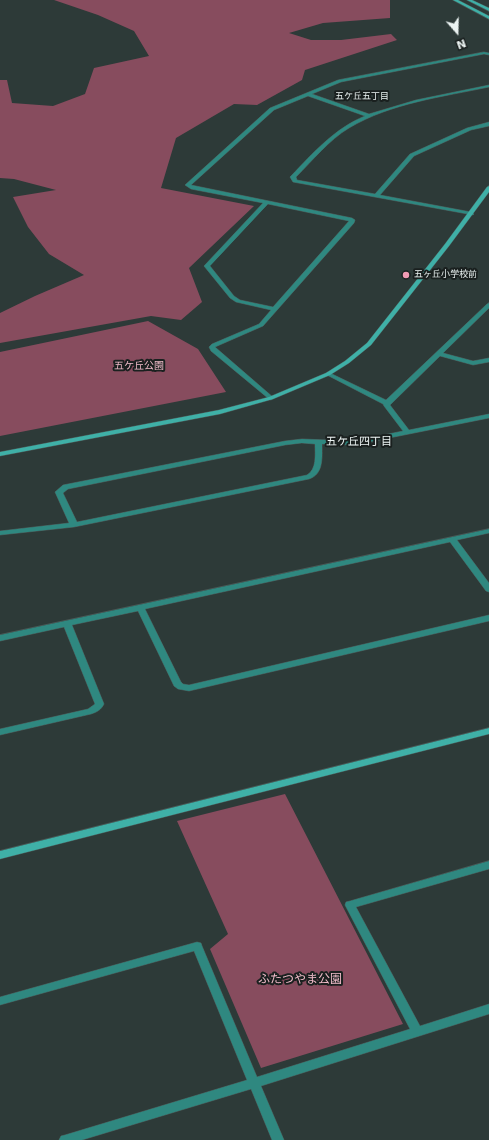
<!DOCTYPE html>
<html>
<head>
<meta charset="utf-8">
<style>
  body { margin:0 }
  #map { position:relative; width:489px; height:1140px; overflow:hidden; background:#2d3a38; font-family:"DejaVu Sans",sans-serif }
  canvas { display:block }
  .north { position:absolute; left:437px; top:12px; width:40px; height:40px; -webkit-text-stroke:3px #1a201f; paint-order:stroke; rotate:160deg; font-size:11px; font-weight:700; line-height:16px; text-align:center; color:#ebf3f2 }
  .north::after { content:''; display:block; margin:auto; width:14px; height:18px; background:#ebf3f2; clip-path:polygon(50% 0,100% 100%,50% 72%,0 100%) }
</style>
</head>
<body>
<div id="map">
<canvas width="489" height="1140"></canvas>
<div class="north">N</div>
</div>
<script>
const ctx = document.querySelector('canvas').getContext('2d');
ctx.lineJoin = 'round';
function fill(path, color) { ctx.fillStyle = color; ctx.fill(path, 'evenodd'); }
function strokePath(path, color, width, dash) { ctx.strokeStyle = color; ctx.lineWidth = width; ctx.lineCap = dash ? 'butt' : 'round'; ctx.setLineDash(dash || []); ctx.stroke(path); }
function write(font, color, halo, rows, align = 'center') {
  ctx.font = font + ' "DejaVu Sans","Noto Sans JP",sans-serif'; ctx.lineWidth = 4; ctx.setLineDash([]); ctx.textBaseline = 'middle'; ctx.strokeStyle = halo; ctx.fillStyle = color; for (const [text, x, y, turn = 0] of rows) {
    ctx.save(); ctx.translate(x, y); ctx.rotate((+turn || 0) * Math.PI / 180); ctx.textAlign = isNaN(turn) ? turn : align; if (halo) ctx.strokeText(text, 0, 0); ctx.fillText(text, 0, 0); ctx.restore();
  }
}
fill(new Path2D(`
  M 54,0 L 390,0 L 390,18 L 323,23 L 289,33 L 311,40 L 341,40 L 391,34 L 397,40 L 305,70 L 302,80 L 257,105 L 234,104 L 176,138 L 161,188 L 254,206 L 189,268 L 202,302 L 181,320 L 151,316 L 0,343 L 0,313 L 35,296 L 84,275 L 49,254 L 28,227 L 13,197 L 56,190 L 14,179 L 0,178 L 0,80 L 7,80 L 12,103 L 53,106 L 85,94 L 94,68 L 149,56 L 134,31 L 98,15 Z
  M 148,321 L 198,349 L 226,392 L 0,436 L 0,352 Z
  M 285,794 L 403,1024 L 261,1068 L 210,949 L 228,934 L 177,821 Z`), '#874c5e');
const street = new Path2D(`
  M 484,52 L 489,53 L 489,55 L 484,54 L 341,82 L 312,94 L 369,114 L 416,100 L 489,85 L 489,87 C 442,97 391,103 349,128 C 329,140 313,160 296,177 L 297,180 L 375,194 L 410,154 L 467,128 L 489,122 L 489,126 L 471,130 L 414,156 L 380,195 L 471,212 L 474,214 L 473,215 L 293,182 L 290,177 L 291,176 C 313,153 335,128 365,116 L 308,96 L 274,110 L 191,185 L 352,218 L 355,220 L 354,223 L 263,326 L 215,347 L 274,398 L 271,400 L 269,399 L 211,351 L 209,347 L 212,344 L 259,324 L 271,310 L 236,302 L 230,298 L 204,266 L 263,203 L 191,189 L 185,185 L 270,108 L 338,80 ZM 268,204 L 349,221 L 273,307 L 240,300 L 234,296 L 210,266 Z
  M 489,303 L 489,308 L 443,353 L 473,361 L 489,358 L 489,362 L 473,365 L 440,356 L 390,405 L 409,430 L 489,414 L 489,418 L 354,445 L 322,444 C 322,457 324,474 309,479 L 74,527 L 0,535 L 0,531 L 69,523 L 55,492 L 63,485 L 285,441 L 302,439 L 354,441 L 403,431 L 384,406 L 383,404 L 325,374 L 328,372 L 330,373 L 386,400 L 487,304 ZM 302,443 L 315,444 C 315,455 317,469 307,475 L 77,522 L 63,493 L 68,489 L 285,445 Z
  M 489,529 L 489,533 L 457,540 L 489,583 L 489,592 L 486,591 L 450,542 L 145,609 L 181,682 L 183,684 L 189,685 L 489,615 L 489,621 L 189,691 L 178,689 L 174,686 L 138,611 L 72,625 L 104,704 C 101,710 97,712 91,714 L 0,735 L 0,729 L 88,709 L 95,704 L 64,627 L 0,641 L 0,635 Z
  M 489,861 L 489,869 L 356,907 L 420,1026 L 489,1004 L 489,1014 L 261,1086 L 284,1140 L 272,1140 L 251,1089 L 82,1140 L 59,1140 L 61,1136 L 65,1135 L 247,1080 L 194,951 L 0,1005 L 0,997 L 197,942 L 201,943 L 202,946 L 257,1077 L 410,1029 L 345,905 L 346,902 L 350,901 Z`);
const secondary = new Path2D(`
  M 453,0 L 458,0 L 489,16 L 489,19 Z
  M 467,0 L 472,0 L 489,8 L 489,11 Z
  M 489,186 L 489,192 L 449,246 L 371,345 L 349,363 L 330,375 L 273,399 L 220,414 L 0,456 L 0,452 L 219,410 L 269,397 L 326,373 L 345,361 L 367,343 L 445,244 L 487,187 Z
  M 489,728 L 489,734 L 0,859 L 0,851 Z`);
strokePath(street, '#4b5856', 1);
strokePath(secondary, '#4b5856', 1);
fill(street, '#2f8880');
fill(secondary, '#3fb0a7');
for (const [x, y, r, color] of [
  [406,275,4,"#f19ab3"]
]) { const dot = new Path2D(); dot.arc(x, y, r, 0, 2 * Math.PI); ctx.fillStyle = color; ctx.fill(dot); strokePath(dot, '#1a201f', 1.5); }
write('9px', '#ebf3f2', '#1a201f', [
  ["五ケ丘五丁目",362,97]
]);
write('9px', '#ebf3f2', '#1a201f', [
  ["五ヶ丘小学校前",414,275]
], 'left');
write('10px', '#f1bcca', '#1a201f', [
  ["五ケ丘公園",139,366]
]);
write('11px', '#ebf3f2', '#1a201f', [
  ["五ケ丘四丁目",359,442]
]);
write('12px', '#f1bcca', '#1a201f', [
  ["ふたつやま公園",300,980]
]);
</script>
</body>
</html>
